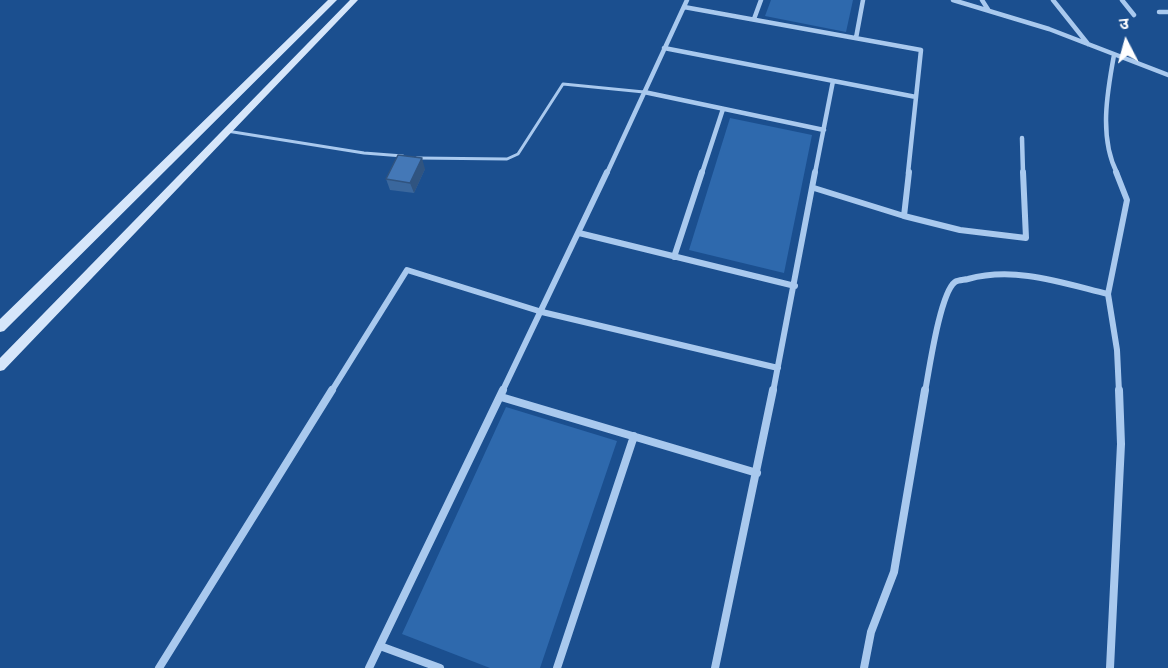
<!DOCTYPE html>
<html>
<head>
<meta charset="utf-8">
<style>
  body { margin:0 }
  #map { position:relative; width:1168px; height:668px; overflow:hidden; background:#1b4f8f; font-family:Signika,"Noto Sans Devanagari",sans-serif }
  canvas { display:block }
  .north { position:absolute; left:1096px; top:12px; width:60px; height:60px; -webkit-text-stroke:4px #1b4f8f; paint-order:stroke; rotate:354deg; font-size:16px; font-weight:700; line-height:24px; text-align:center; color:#fff }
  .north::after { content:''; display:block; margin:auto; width:21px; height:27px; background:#fff; clip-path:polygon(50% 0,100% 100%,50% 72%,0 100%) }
</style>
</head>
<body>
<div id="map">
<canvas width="1168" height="668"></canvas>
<div class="north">उ</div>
</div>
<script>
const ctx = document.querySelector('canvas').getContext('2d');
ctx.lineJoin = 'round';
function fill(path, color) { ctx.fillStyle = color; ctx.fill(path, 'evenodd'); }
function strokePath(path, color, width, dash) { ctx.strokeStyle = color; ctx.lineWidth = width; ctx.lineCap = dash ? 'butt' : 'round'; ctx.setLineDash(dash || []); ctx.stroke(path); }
fill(new Path2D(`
  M 771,0 L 853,0 L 846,32 L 765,16 Z
  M 730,118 L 812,135 L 784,273 L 689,250 Z
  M 506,407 L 617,441 L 540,668 L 490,668 L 402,634 Z`), '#2e69ad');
strokePath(new Path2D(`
  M 227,131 L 364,153 L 403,156
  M 417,158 L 507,159 L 518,154 L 563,84 L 644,92`), '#a9c9ee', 3);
strokePath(new Path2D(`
  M 953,0 L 1049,29 L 1168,75
  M 982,0 L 989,11
  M 1053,0 L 1088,44
  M 1122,0 L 1134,15
  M 684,7 L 921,50 L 908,173
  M 1159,12 L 1168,12
  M 754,19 L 761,0
  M 856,38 L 863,0
  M 664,48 L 916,97
  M 1114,55 C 1107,93 1099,138 1117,173
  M 644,92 L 824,130
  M 1022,138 L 1023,173
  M 607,173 L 687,0
  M 702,173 L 723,109
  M 815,173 L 833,81`), '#a9c9ee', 4.5);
strokePath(new Path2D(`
  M 1116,172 L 1127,200 L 1108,294 L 1117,350 L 1119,392
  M 814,188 L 904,216 L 960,230 L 1026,238 L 1023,172
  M 904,216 L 909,172
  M 579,233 L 795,286
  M 674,257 L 702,172
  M 331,392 L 407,270 L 542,312 L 778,368
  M 502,392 L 607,172
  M 773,392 L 815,172
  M 925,392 C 929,371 940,293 955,282 C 958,280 964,280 968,279 C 1015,266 1063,283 1108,294`), '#a9c9ee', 6);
strokePath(new Path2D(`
  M 501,397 L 757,473
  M 380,646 L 440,668
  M 159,668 L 332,390
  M 369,668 L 503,390
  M 557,668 L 634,436
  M 715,668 L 773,390
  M 864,668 L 871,632 L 894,572 L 925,390
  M 1110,668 L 1121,444 L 1119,390`), '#a9c9ee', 8);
fill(new Path2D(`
  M 328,0 L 337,0 L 4,331 L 0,332 L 0,319 Z
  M 350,0 L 358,0 L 4,370 L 0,371 L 0,358 Z`), '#d6e6fa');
fill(new Path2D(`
  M 425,169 L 414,193 L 390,190 L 386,179 Z`), '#3a679d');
fill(new Path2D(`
  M 422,158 L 425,169 L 414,193 L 410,183 Z`), '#305480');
const building = new Path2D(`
  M 398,155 L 422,158 L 410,183 L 386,179 Z`);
fill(building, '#4478b7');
strokePath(building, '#305480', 1.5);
</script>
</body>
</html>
